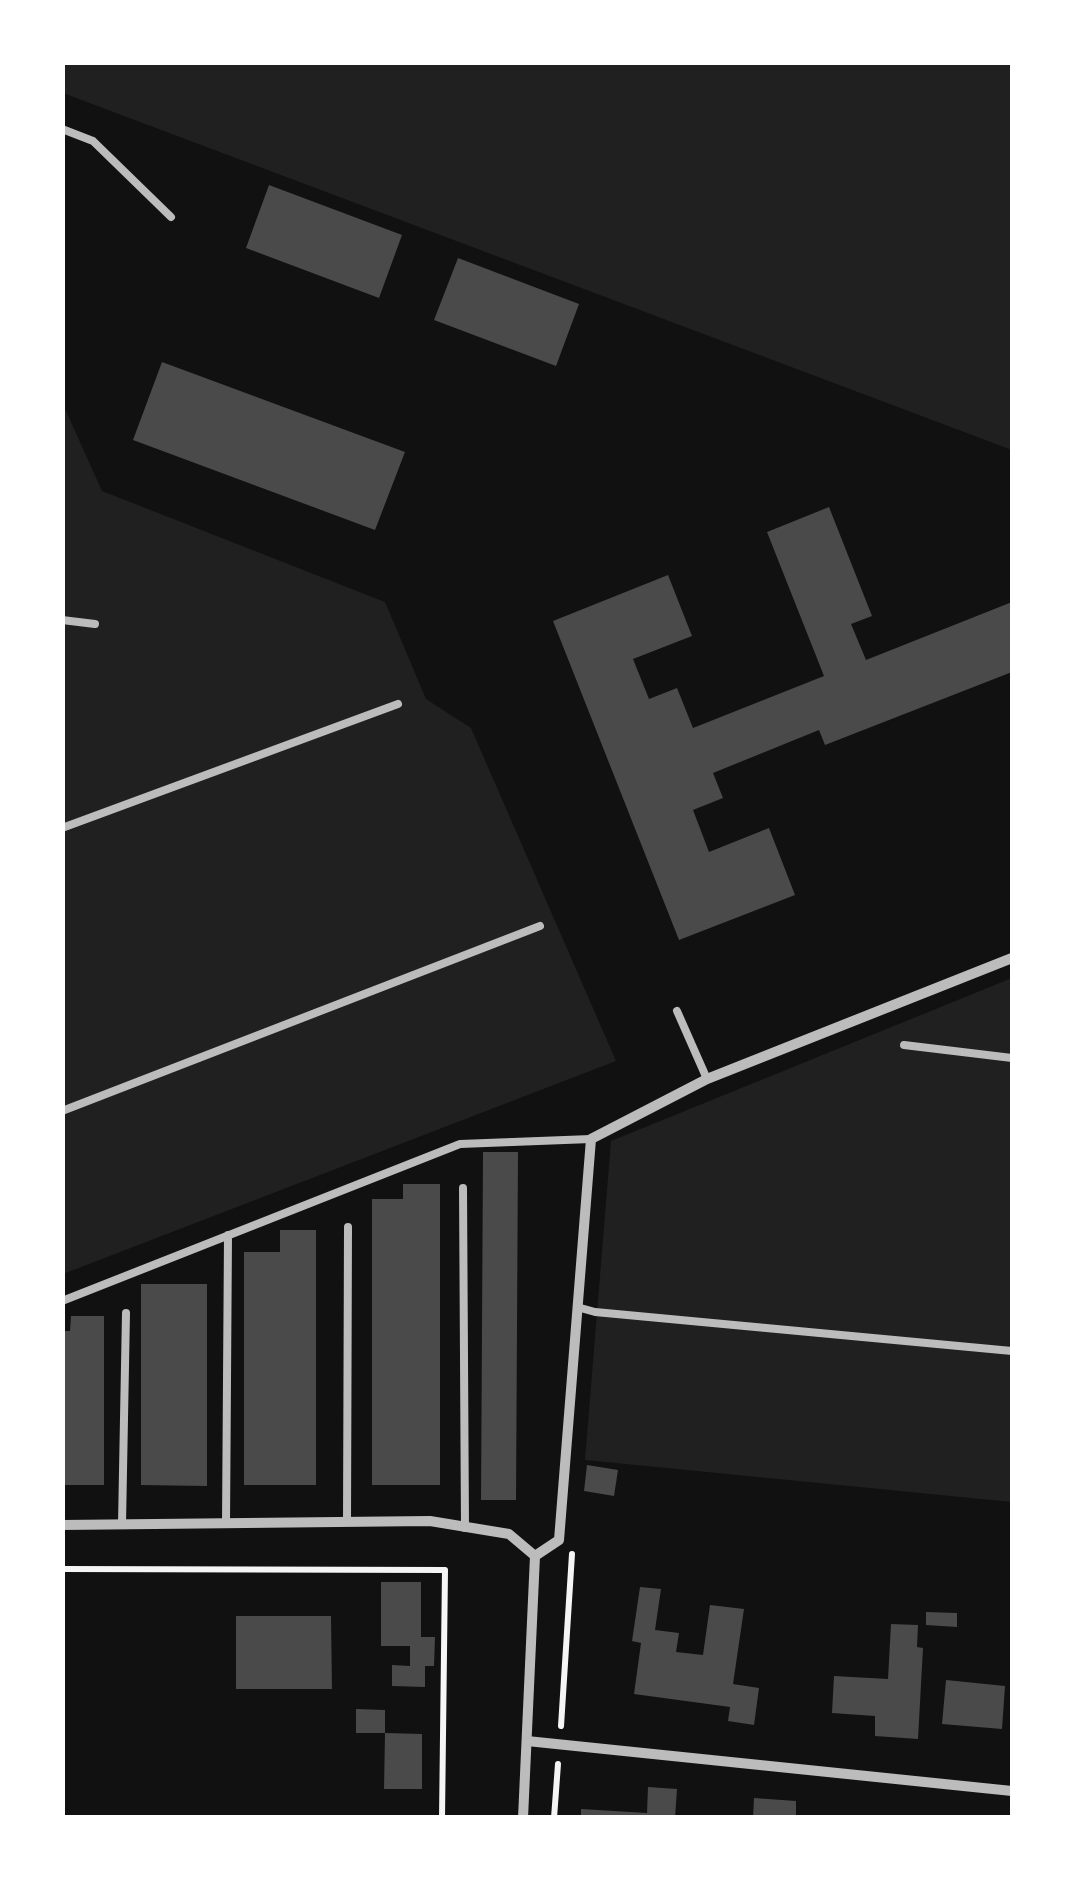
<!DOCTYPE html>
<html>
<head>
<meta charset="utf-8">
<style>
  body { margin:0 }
  #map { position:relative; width:1075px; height:1880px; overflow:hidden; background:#111; font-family:Helvetica,sans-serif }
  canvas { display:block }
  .frame { position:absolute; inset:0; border:65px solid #fff; pointer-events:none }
</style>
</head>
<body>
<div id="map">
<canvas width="1075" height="1880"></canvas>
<div class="frame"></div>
</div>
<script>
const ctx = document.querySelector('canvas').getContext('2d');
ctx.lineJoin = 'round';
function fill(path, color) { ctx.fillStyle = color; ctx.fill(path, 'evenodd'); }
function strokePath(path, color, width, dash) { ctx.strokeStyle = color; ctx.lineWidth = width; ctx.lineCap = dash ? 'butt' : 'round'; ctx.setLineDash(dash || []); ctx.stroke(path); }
fill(new Path2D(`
  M 63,62 L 1012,63 L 1012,450 L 63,93 Z
  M 62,402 L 102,491 L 385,602 L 426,699 L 471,728 L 616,1061 L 63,1274 Z
  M 1012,978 L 1012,1502 L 585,1460 L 611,1141 Z`), '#202020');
fill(new Path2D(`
  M 269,185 L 402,235 L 379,298 L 246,248 Z
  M 458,258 L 579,304 L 556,366 L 434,320 Z
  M 162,362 L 405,452 L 375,530 L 133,440 Z
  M 829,507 L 872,616 L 851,624 L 866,660 L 1012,602 L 1012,672 L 825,745 L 819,730 L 713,773 L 723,798 L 693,810 L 709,852 L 769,828 L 795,895 L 679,940 L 553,621 L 668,575 L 692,636 L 633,659 L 649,699 L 677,688 L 693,728 L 824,676 L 767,532 Z
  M 483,1152 L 518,1152 L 516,1500 L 481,1500 Z
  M 403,1184 L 440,1184 L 440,1485 L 372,1485 L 372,1199 L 403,1199 Z
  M 280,1230 L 316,1230 L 316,1485 L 244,1485 L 244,1252 L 280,1252 Z
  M 141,1284 L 207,1284 L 207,1486 L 141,1485 Z
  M 71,1316 L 104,1316 L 104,1485 L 62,1485 L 62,1331 L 70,1331 Z
  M 587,1465 L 618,1470 L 614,1496 L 584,1491 Z
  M 381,1582 L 421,1582 L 421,1637 L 435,1637 L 434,1666 L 425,1666 L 425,1687 L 392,1686 L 392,1665 L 410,1666 L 410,1646 L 381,1646 Z
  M 640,1587 L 661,1589 L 655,1630 L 679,1633 L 676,1652 L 703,1655 L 710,1605 L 744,1609 L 733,1684 L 759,1688 L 754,1725 L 728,1721 L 730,1707 L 634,1694 L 641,1643 L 632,1641 Z
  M 926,1612 L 957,1613 L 957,1627 L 926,1625 Z
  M 236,1616 L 331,1616 L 332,1689 L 236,1689 Z
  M 891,1624 L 918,1625 L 917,1647 L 923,1648 L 918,1739 L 875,1736 L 875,1716 L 832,1713 L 834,1676 L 888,1679 Z
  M 946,1680 L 1005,1686 L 1002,1729 L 942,1724 Z
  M 356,1709 L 385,1710 L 385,1733 L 356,1733 Z
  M 385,1733 L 422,1734 L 422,1789 L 384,1789 Z
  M 648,1787 L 677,1789 L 675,1818 L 581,1818 L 581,1809 L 647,1813 Z
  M 754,1798 L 796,1801 L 796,1818 L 753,1818 Z`), '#4a4a4a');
strokePath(new Path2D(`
  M 62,1569 L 445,1570 L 442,1818
  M 561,1726 L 572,1554
  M 554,1818 L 558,1764`), '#f5f5f5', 6);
strokePath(new Path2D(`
  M 62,129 L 93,141 L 171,217
  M 62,620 L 95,624
  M 62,828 L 398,704
  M 677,1011 L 707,1079
  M 904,1045 L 1012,1058
  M 62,1111 L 540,926
  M 463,1188 L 465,1528
  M 62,1301 L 460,1144 L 591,1139
  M 577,1307 L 595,1312 L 1012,1351
  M 347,1522 L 348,1227
  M 122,1524 L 126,1313
  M 226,1524 L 228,1235`), '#bcbcbc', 8);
strokePath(new Path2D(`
  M 62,1525 L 430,1521 L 509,1534 L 535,1556
  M 527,1741 L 1012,1791
  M 523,1818 L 535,1556 L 559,1540 L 591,1139 L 707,1079 L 1012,958`), '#bcbcbc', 10);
</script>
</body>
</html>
